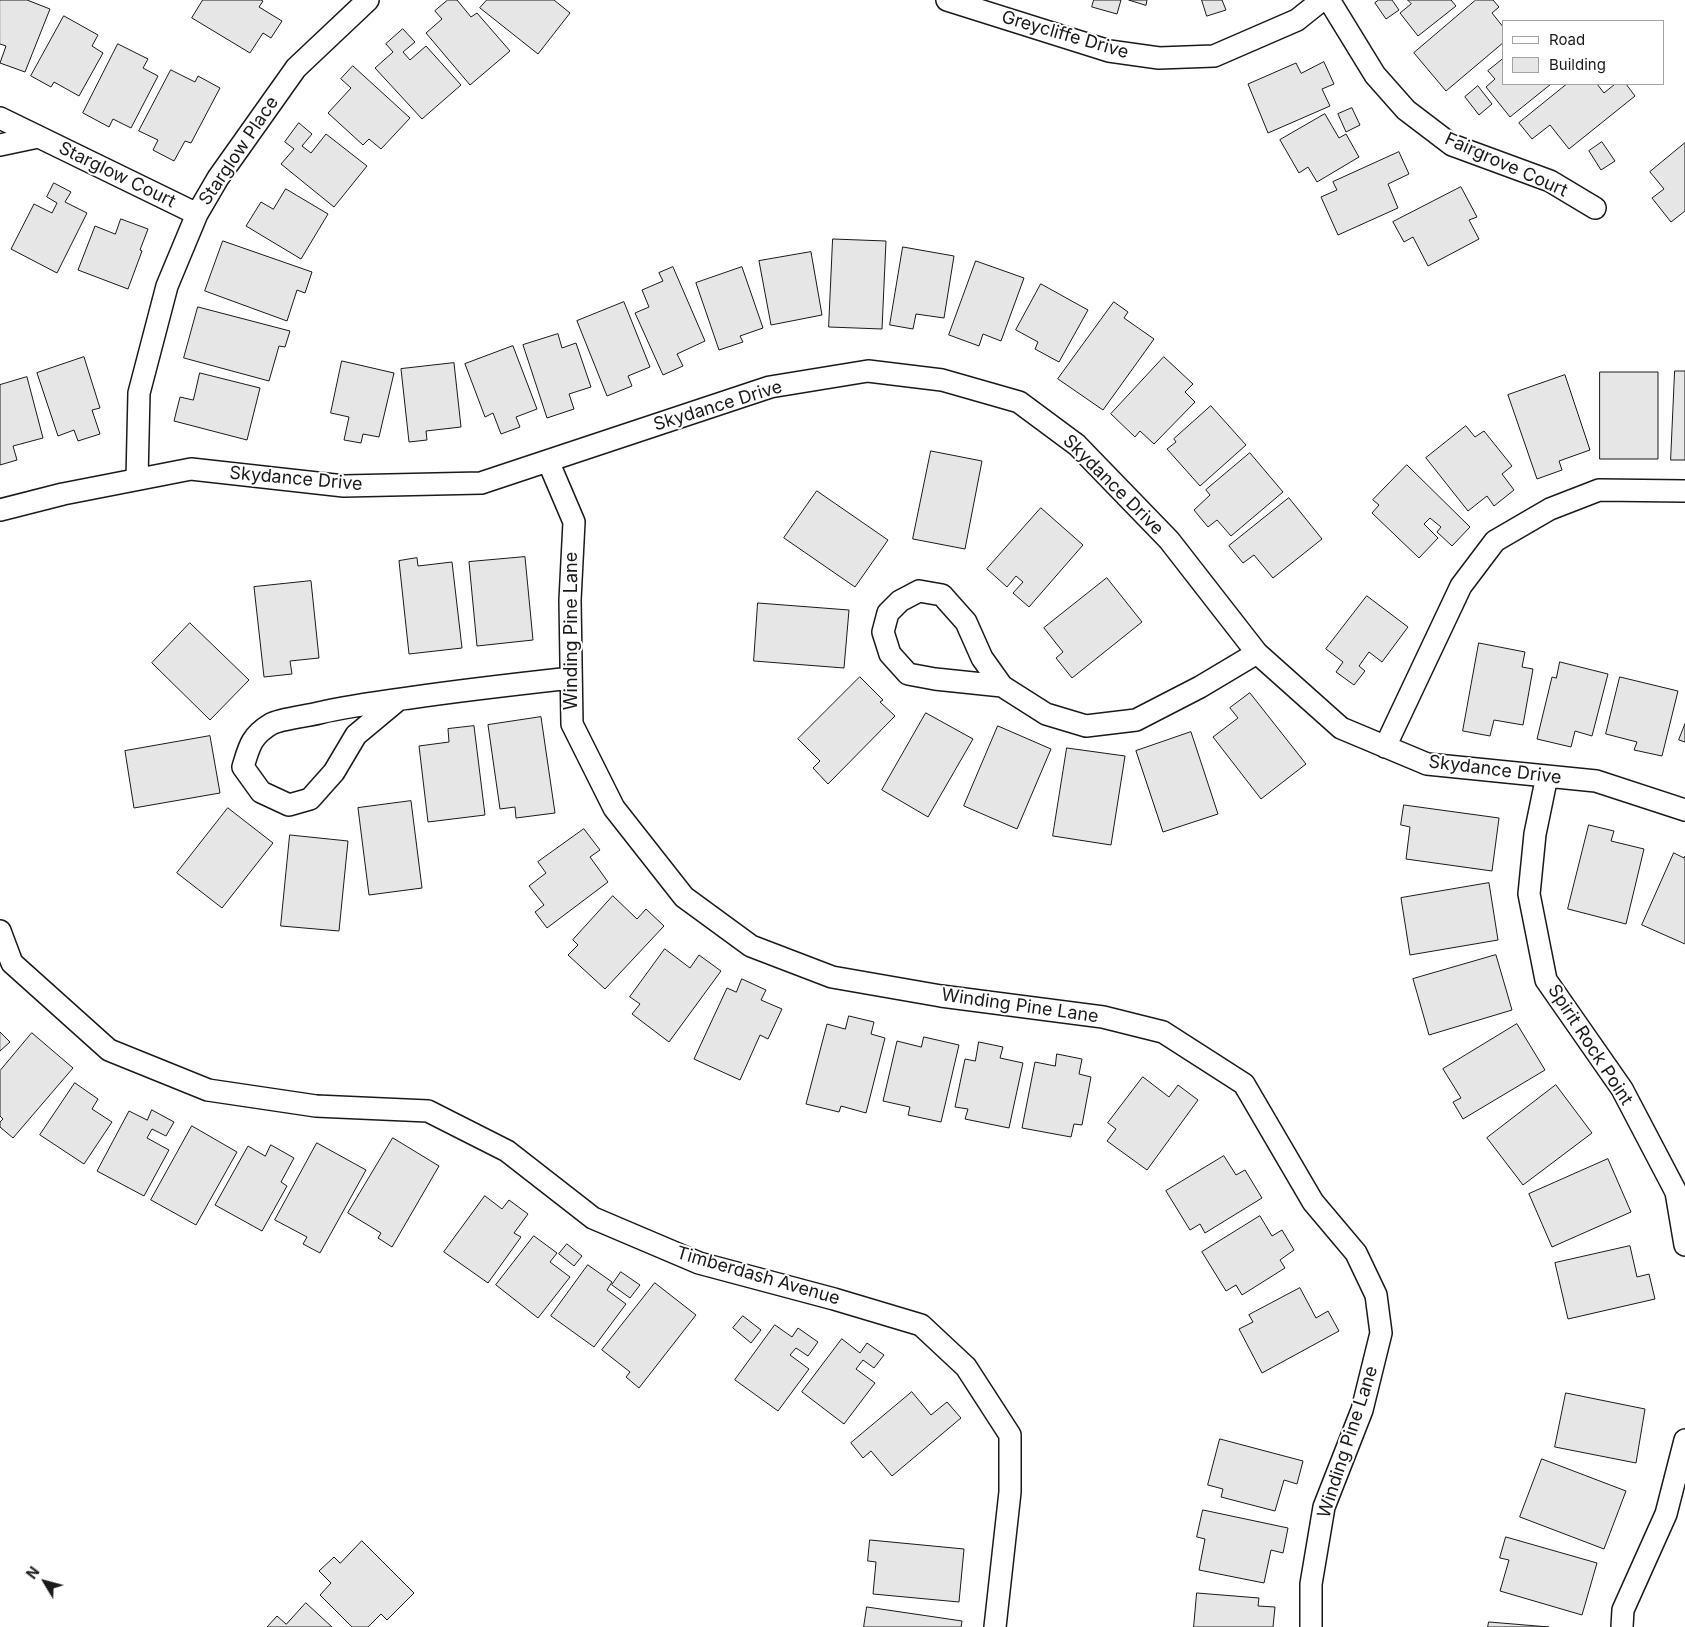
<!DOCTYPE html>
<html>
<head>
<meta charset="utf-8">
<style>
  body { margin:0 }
  #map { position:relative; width:1685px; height:1627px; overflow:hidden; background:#fff; font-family:Inter,sans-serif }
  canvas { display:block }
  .legend { position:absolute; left:1502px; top:20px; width:162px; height:65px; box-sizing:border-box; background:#fff; border:1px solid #a3a3a3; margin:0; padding:6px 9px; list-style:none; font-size:15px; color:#1a1a1a }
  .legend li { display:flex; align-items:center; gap:10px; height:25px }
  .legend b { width:25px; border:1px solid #a3a3a3 }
  .north { position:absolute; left:20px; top:1557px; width:50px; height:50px; -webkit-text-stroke:4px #fff; paint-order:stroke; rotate:307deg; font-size:14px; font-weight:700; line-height:20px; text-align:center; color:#1a1a1a }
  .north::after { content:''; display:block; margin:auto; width:18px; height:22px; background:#1a1a1a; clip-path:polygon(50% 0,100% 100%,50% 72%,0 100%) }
</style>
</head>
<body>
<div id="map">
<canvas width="1685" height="1627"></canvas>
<ul class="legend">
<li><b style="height:6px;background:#fff"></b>Road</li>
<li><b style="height:14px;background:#e6e6e6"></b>Building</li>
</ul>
<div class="north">N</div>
</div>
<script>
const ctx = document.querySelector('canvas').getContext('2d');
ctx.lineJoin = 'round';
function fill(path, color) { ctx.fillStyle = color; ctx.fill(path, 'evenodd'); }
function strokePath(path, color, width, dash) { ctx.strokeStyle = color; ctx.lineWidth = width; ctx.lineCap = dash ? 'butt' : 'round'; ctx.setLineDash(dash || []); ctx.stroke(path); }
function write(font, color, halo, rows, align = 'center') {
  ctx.font = font + ' Inter,sans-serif'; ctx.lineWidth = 4; ctx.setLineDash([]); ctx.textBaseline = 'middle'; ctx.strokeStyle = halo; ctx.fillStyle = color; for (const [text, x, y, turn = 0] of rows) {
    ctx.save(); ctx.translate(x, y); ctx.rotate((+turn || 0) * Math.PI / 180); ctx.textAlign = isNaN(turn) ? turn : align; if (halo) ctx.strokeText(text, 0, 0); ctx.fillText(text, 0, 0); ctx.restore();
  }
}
const building = new Path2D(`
  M 0,0 L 27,0 L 50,9 L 25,72 L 0,63 L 6,46 L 0,44 Z
  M 203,0 L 261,0 L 263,1 L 259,7 L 282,21 L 271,38 L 263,33 L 250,53 L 192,18 Z
  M 448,0 L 457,0 L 471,17 L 477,13 L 510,51 L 470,85 L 426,33 L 442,19 L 435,11 Z
  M 487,0 L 554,0 L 570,13 L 538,54 L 480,8 Z
  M 1094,0 L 1121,0 L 1117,14 L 1092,7 Z
  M 1129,0 L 1147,0 L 1146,5 Z
  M 1202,0 L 1222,0 L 1226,10 L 1207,16 Z
  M 1379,0 L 1392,0 L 1399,10 L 1386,19 L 1375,3 Z
  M 1408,0 L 1451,0 L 1456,6 L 1418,36 L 1400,13 L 1411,4 Z
  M 1476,0 L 1493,0 L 1499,7 L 1492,13 L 1504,28 L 1504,42 L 1446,91 L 1414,53 Z
  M 64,16 L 98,35 L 92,46 L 103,53 L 79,96 L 54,82 L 51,87 L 31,76 Z
  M 403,29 L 415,42 L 403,52 L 410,60 L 426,46 L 461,85 L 422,119 L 375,68 L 393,52 L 386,44 Z
  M 118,44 L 148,59 L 143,68 L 158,76 L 131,128 L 113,119 L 109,127 L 83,113 Z
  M 1504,58 L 1504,84 L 1551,84 L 1510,117 L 1486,87 L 1495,79 L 1488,71 Z
  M 1324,62 L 1334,84 L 1322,89 L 1330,106 L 1268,133 L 1248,84 L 1296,63 L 1301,73 Z
  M 353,66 L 410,118 L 381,149 L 369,139 L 363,145 L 328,113 L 351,88 L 341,79 Z
  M 171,70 L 195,82 L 198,76 L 220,88 L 191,143 L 185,141 L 174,161 L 153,150 L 158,140 L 139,131 Z
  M 1567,84 L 1597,84 L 1604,93 L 1615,84 L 1626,84 L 1635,96 L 1569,149 L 1550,125 L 1532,139 L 1519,123 Z
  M 1478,86 L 1492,104 L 1479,115 L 1465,97 Z
  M 1352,108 L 1360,125 L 1346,132 L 1338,114 Z
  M 1325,114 L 1339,138 L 1346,134 L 1359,157 L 1317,182 L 1308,167 L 1299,173 L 1280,140 Z
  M 299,123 L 312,134 L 302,146 L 311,153 L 326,134 L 367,166 L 334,207 L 281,164 L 294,149 L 285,142 Z
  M 1602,142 L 1615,161 L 1601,170 L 1589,151 Z
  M 1685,143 L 1685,211 L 1671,222 L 1652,198 L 1664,189 L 1650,172 Z
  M 1399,152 L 1409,174 L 1388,184 L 1398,208 L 1338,235 L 1321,197 L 1337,190 L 1333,182 Z
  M 54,183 L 71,192 L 65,202 L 87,213 L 57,273 L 11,249 L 34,204 L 52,213 L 57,203 L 47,197 Z
  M 1461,187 L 1477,217 L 1469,220 L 1479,239 L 1428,266 L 1413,237 L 1404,242 L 1393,222 Z
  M 286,189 L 328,214 L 301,259 L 246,226 L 261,202 L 273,209 Z
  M 121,219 L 148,229 L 140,250 L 142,251 L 128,289 L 78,270 L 95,226 L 115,234 Z
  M 833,239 L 886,241 L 882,329 L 829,327 Z
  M 223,241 L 312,272 L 305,293 L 297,290 L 287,321 L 205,291 Z
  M 903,247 L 954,256 L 944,318 L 916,314 L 913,329 L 890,325 Z
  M 811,252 L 822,315 L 771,325 L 759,261 Z
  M 976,261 L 1024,278 L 1001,341 L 983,334 L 979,346 L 949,335 Z
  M 673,267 L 705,341 L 677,354 L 683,366 L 663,375 L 635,313 L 649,307 L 642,290 L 663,281 L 659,273 Z
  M 742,267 L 763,328 L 740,336 L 743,342 L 719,350 L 696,283 Z
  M 1041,284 L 1088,310 L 1059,362 L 1035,349 L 1038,342 L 1016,330 Z
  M 624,302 L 650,367 L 628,376 L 632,386 L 607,396 L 577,321 Z
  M 1114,302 L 1128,312 L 1124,318 L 1154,339 L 1103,410 L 1058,379 Z
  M 198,307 L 290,331 L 285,347 L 279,346 L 269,381 L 184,358 Z
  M 558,334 L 562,348 L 576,343 L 591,387 L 569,394 L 574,409 L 547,418 L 523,345 Z
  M 513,346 L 537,409 L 516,417 L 520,427 L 501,434 L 493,413 L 485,417 L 465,364 Z
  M 84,357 L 100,408 L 92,410 L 100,434 L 78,441 L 74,430 L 58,436 L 37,373 Z
  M 1164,357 L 1193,384 L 1185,392 L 1195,402 L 1154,444 L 1140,431 L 1135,437 L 1111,414 Z
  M 342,361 L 394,373 L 379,437 L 363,434 L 361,443 L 344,440 L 349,417 L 331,413 Z
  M 454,363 L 461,427 L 426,431 L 427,440 L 409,442 L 401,369 Z
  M 1675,371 L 1685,371 L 1685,460 L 1671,460 Z
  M 1600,372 L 1658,372 L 1658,459 L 1600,459 Z
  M 200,373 L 260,388 L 247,440 L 174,421 L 180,397 L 193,400 Z
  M 1565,375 L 1590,450 L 1559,461 L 1562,470 L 1537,479 L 1508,395 Z
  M 27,377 L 43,438 L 13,446 L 17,460 L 0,465 L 0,385 Z
  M 1211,406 L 1246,445 L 1200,486 L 1167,449 L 1176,442 L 1174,439 Z
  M 1466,426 L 1475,437 L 1484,431 L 1512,466 L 1502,474 L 1514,490 L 1494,506 L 1487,496 L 1468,511 L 1426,458 Z
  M 931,451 L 982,461 L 965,549 L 913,539 Z
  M 1250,453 L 1283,492 L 1231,536 L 1217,520 L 1208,527 L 1194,510 L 1210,495 L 1206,490 Z
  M 1407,465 L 1470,527 L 1452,546 L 1437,532 L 1441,527 L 1430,518 L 1424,524 L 1438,538 L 1419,558 L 1372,513 L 1379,505 L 1373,500 Z
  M 817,491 L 888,540 L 855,587 L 784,538 Z
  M 1289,498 L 1322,539 L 1273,578 L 1254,555 L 1243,563 L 1229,546 Z
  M 1041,508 L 1083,545 L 1029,607 L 1013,593 L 1023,582 L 1016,576 L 1007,587 L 987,569 Z
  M 525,557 L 533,640 L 477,646 L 469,562 Z
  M 417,558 L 418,566 L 452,562 L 462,648 L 409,654 L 399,561 Z
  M 1107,578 L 1142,622 L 1072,678 L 1056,658 L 1063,652 L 1044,628 Z
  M 311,581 L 319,658 L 290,661 L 292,674 L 264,677 L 254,587 Z
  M 1367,596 L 1408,627 L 1382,662 L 1369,652 L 1359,666 L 1365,671 L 1354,685 L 1336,672 L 1343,662 L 1326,649 Z
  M 758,603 L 849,610 L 844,668 L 754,661 Z
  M 190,623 L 249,680 L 210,720 L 152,663 Z
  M 1479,643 L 1525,652 L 1522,667 L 1533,669 L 1523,725 L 1494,720 L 1490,736 L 1463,731 Z
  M 1560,662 L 1608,674 L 1592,736 L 1575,731 L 1571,747 L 1537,739 L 1552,677 L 1556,678 Z
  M 860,677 L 883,700 L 880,702 L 895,716 L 828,784 L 813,768 L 820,761 L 798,739 Z
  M 1620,677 L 1678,691 L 1662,756 L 1634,750 L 1637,742 L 1606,734 Z
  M 1250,693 L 1306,764 L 1261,799 L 1213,737 L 1238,718 L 1230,708 Z
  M 926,713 L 973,739 L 928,817 L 882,790 Z
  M 541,717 L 555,813 L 516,818 L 515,807 L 500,809 L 488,725 Z
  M 1685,724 L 1685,742 L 1679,740 Z
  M 474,726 L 485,815 L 428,822 L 419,746 L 449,742 L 448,729 Z
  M 998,726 L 1051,749 L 1017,829 L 964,806 Z
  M 1191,732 L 1218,814 L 1163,832 L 1136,751 Z
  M 210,736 L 220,793 L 134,808 L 125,751 Z
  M 1067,748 L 1125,756 L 1111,845 L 1053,836 Z
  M 411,801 L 422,888 L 369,895 L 358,808 Z
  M 1404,805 L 1499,818 L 1492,871 L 1406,859 L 1410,827 L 1401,825 Z
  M 228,808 L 273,843 L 222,908 L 177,873 Z
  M 1589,825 L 1614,831 L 1611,841 L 1644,849 L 1626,924 L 1568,909 Z
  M 584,829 L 600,850 L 590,857 L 608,882 L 547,928 L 535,912 L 544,905 L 529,886 L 546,873 L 538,862 Z
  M 290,835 L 348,841 L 339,931 L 281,926 Z
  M 1674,853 L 1684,858 L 1685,856 L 1685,944 L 1642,925 Z
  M 1489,883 L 1498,940 L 1410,955 L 1401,898 Z
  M 613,896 L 637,919 L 646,909 L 664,926 L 605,989 L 568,955 L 578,945 L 573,940 Z
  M 665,949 L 690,968 L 699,955 L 721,971 L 669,1042 L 632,1014 L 640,1004 L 630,997 Z
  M 1496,955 L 1512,1010 L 1429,1035 L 1413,979 Z
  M 742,979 L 766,990 L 761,1000 L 782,1009 L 768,1039 L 760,1035 L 740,1080 L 694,1059 L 727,988 L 736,992 Z
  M 849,1016 L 874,1022 L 871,1034 L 885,1038 L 866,1113 L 841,1106 L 839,1112 L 806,1104 L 827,1024 L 845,1029 Z
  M 1517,1024 L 1545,1070 L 1463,1119 L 1453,1102 L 1461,1098 L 1443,1069 Z
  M 0,1032 L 10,1042 L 0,1051 Z
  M 32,1033 L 73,1068 L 13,1138 L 0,1127 L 0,1122 L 3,1119 L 0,1116 L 0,1071 Z
  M 924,1037 L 959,1045 L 941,1122 L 908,1115 L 910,1107 L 883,1101 L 897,1041 L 921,1047 Z
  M 979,1042 L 1003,1047 L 1000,1058 L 1023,1063 L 1009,1128 L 965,1119 L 968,1109 L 955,1107 L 965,1059 L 975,1061 Z
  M 1057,1054 L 1082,1059 L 1079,1074 L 1091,1077 L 1082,1125 L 1074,1124 L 1071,1137 L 1022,1128 L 1035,1062 L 1055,1066 Z
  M 1143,1077 L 1169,1097 L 1178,1085 L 1198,1100 L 1147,1170 L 1107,1141 L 1116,1129 L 1108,1123 Z
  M 75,1083 L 98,1099 L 92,1109 L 112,1122 L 84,1164 L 40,1135 Z
  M 1556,1085 L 1592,1133 L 1523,1185 L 1487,1138 Z
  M 152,1110 L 174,1122 L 166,1136 L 152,1129 L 147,1138 L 169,1150 L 144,1196 L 97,1171 L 129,1111 L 147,1120 Z
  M 192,1126 L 237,1152 L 196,1225 L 151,1200 Z
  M 393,1138 L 439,1166 L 392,1247 L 378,1238 L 381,1233 L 348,1213 Z
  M 317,1143 L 366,1170 L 320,1253 L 303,1244 L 307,1237 L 275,1220 Z
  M 271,1145 L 294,1158 L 281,1182 L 287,1186 L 262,1231 L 215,1205 L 248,1146 L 265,1156 Z
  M 1224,1156 L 1236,1175 L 1245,1170 L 1262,1198 L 1205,1233 L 1200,1224 L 1190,1230 L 1166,1191 Z
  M 1608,1159 L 1631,1212 L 1552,1247 L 1529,1194 Z
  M 485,1196 L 502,1209 L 509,1200 L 528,1214 L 514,1233 L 521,1237 L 488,1283 L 444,1252 Z
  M 1260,1216 L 1272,1236 L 1282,1230 L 1294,1250 L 1280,1260 L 1285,1268 L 1242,1295 L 1236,1285 L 1226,1291 L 1202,1252 Z
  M 534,1236 L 557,1253 L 550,1262 L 570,1277 L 538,1318 L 496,1285 Z
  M 567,1244 L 582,1256 L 574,1266 L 559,1254 Z
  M 1630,1246 L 1637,1277 L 1649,1274 L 1655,1299 L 1568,1319 L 1555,1263 Z
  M 588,1265 L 612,1282 L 607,1290 L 626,1304 L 594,1347 L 551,1316 Z
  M 621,1272 L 640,1285 L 630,1298 L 612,1285 Z
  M 655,1283 L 696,1315 L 639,1388 L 626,1377 L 630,1372 L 602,1350 Z
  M 1300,1288 L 1316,1318 L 1328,1311 L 1339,1331 L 1262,1373 L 1239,1329 L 1253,1322 L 1249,1315 Z
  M 743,1316 L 761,1330 L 751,1343 L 733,1328 Z
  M 775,1325 L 792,1337 L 798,1328 L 818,1342 L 808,1356 L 796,1348 L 790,1355 L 809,1369 L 778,1411 L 735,1380 Z
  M 842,1339 L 860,1353 L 867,1343 L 884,1355 L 874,1368 L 863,1360 L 856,1369 L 875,1383 L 844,1424 L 802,1392 Z
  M 912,1392 L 931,1415 L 947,1402 L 961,1418 L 892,1476 L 871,1451 L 863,1458 L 851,1443 Z
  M 1566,1393 L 1645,1409 L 1636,1463 L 1555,1447 Z
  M 1220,1439 L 1303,1461 L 1297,1484 L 1284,1480 L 1275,1511 L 1221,1497 L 1223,1489 L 1208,1485 Z
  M 1542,1459 L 1626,1491 L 1604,1549 L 1520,1517 Z
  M 1203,1510 L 1288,1528 L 1283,1553 L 1271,1550 L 1264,1583 L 1199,1570 L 1205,1539 L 1197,1537 Z
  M 1506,1537 L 1597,1563 L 1582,1615 L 1500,1591 L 1509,1560 L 1500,1558 Z
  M 870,1540 L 964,1549 L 959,1602 L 873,1594 L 876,1562 L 868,1561 Z
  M 362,1541 L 414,1593 L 387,1620 L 381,1614 L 368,1627 L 352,1627 L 320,1595 L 331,1583 L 319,1571 L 334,1557 L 340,1563 Z
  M 1197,1593 L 1259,1598 L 1258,1606 L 1275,1607 L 1273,1627 L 1194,1627 Z
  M 306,1603 L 332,1627 L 267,1627 L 277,1616 L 286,1624 Z
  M 867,1607 L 962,1621 L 961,1627 L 864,1627 Z
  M 1489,1622 L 1549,1627 L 1488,1627 Z`);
fill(building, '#e6e6e6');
strokePath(building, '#1a1a1a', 1);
const street = new Path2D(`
  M 947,0 L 1109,51 L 1159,58 L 1214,56 L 1297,20 L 1322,0
  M 1329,0 L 1375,75 L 1406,110 L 1452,145 L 1550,181 L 1595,208
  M 0,118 L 197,214
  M 0,145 L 38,137
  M 548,461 L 574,522 L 570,600 L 572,724 L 614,808 L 684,897 L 751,946 L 832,977 L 941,996 L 1103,1017 L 1163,1032 L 1244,1084 L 1313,1202 L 1356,1253 L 1376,1295 L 1381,1333 L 1362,1410 L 1324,1507 L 1311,1584 L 1311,1627
  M 137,479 L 139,393 L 167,286 L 197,214 L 218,178 L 296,68 L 368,0
  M 0,510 L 63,494 L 191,469 L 344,486 L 481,483 L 770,387 L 868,371 L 942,380 L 1019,402 L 1077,445 L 1169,540 L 1257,653 L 1341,728 L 1427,764 L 1596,781 L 1685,810
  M 1002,686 L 935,679 L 908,674 L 890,654 L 883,632 L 888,613 L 900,601 L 919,591 L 942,595 L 966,622 L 982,658 L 1002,686 L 1046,714 L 1086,726 L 1136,720 L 1200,687 L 1257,653
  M 398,700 L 356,735 L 334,772 L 310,799 L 289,805 L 261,792 L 243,767 C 249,747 251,736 271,724 C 280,719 307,716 319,713 C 348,706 379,702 409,698 C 463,690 517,684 571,678
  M 1385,747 L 1461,586 L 1495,541 L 1550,509 L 1599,490 L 1685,491
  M 1547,776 L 1535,834 L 1529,894 L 1546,980 L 1622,1089 L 1676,1192 L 1685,1245
  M 0,931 L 12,963 L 109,1050 L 208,1090 L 316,1106 L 428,1111 L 507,1151 L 593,1218 L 699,1263 L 834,1299 L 921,1325 L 966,1367 L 1010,1435 L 1010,1492 L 995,1627
  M 1622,1627 L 1623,1610 L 1666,1514 L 1685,1440`);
strokePath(street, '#1a1a1a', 24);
strokePath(street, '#fff', 21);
write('18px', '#1a1a1a', '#fff', [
  ["Greycliffe Drive",1065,35,16],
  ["Starglow Place",239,151,-56],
  ["Fairgrove Court",1506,165,24],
  ["Starglow Court",117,175,26],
  ["Skydance Drive",718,406,-17],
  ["Skydance Drive",296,479,5],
  ["Skydance Drive",1113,485,45],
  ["Winding Pine Lane",572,631,-90],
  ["Skydance Drive",1495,770,7],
  ["Winding Pine Lane",1020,1006,8],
  ["Spirit Rock Point",1590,1045,57],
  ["Timberdash Avenue",758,1276,16],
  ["Winding Pine Lane",1348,1442,-72]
]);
</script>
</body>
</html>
